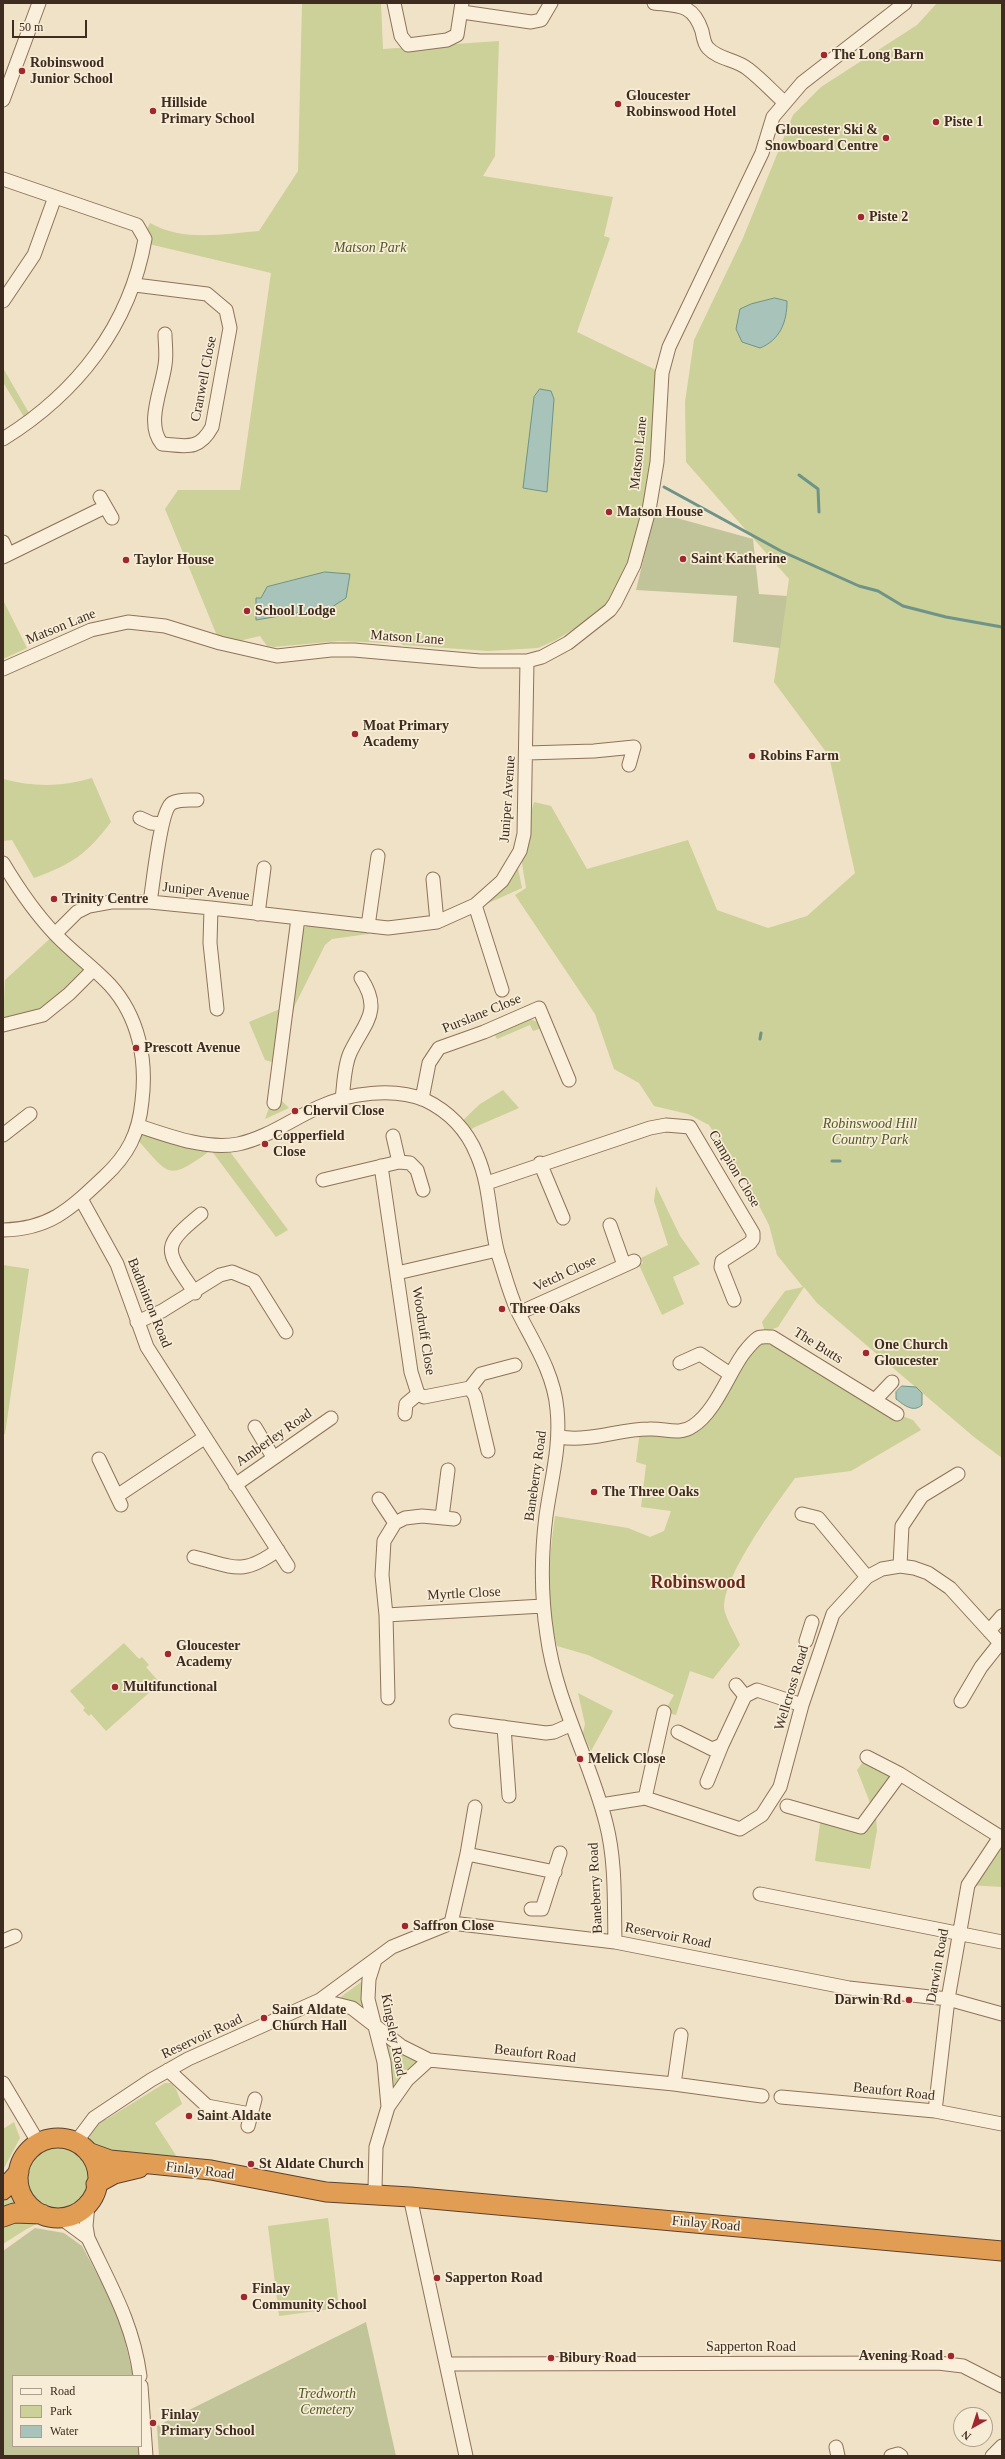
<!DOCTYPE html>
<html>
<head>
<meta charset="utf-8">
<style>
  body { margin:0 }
  #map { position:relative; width:1005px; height:2459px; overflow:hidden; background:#f0e2c6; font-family:"Times New Roman",serif }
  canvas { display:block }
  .frame { position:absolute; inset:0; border:4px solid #3d2c1f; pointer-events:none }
  .legend { position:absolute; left:12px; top:2375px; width:130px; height:72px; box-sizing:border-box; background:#f7ecd6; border:1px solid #ad9f8d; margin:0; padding:5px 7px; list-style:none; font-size:12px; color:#3d2c1f }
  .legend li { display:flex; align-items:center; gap:8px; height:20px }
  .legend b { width:20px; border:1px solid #ad9f8d }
  .north { position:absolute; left:953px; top:2407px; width:40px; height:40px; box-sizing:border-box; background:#f7ecd6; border:1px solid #ad9f8d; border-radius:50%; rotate:219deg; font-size:11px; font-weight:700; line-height:16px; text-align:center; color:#3d2c1f }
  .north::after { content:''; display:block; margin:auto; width:14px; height:18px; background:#9f282e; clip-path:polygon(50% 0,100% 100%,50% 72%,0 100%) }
  .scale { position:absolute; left:12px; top:20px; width:75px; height:18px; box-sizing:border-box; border:2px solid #3d2c1f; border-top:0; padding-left:5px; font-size:12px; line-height:14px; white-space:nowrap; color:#3d2c1f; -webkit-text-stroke:3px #f7ecd6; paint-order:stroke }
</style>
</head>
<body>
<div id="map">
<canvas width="1005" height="2459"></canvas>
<div class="frame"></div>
<ul class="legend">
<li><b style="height:5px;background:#faefda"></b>Road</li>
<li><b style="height:11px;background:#ccd099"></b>Park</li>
<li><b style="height:11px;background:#a8c4ba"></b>Water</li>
</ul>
<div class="north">N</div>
<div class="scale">50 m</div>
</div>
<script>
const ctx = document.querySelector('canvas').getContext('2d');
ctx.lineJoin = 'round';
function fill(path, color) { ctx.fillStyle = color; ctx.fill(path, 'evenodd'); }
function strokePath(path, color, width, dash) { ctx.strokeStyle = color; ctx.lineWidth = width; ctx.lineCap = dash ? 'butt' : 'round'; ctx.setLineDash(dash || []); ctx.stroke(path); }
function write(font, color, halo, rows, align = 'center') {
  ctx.font = font + ' "Times New Roman",serif'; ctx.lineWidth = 3.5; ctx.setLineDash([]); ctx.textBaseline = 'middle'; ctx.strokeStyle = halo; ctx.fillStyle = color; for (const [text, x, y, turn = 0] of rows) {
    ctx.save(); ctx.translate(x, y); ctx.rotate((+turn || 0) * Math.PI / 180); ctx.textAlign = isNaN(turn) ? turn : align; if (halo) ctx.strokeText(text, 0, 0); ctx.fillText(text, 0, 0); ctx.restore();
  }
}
fill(new Path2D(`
  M 302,3 L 381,3 L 383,49 L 499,41 L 495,156 L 483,176 L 613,197 L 604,236 L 610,238 L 577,332 L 656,370 L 656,462 L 641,537 L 615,594 L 599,613 L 556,640 L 538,648 L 488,651 L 403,645 L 395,640 L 387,643 L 339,641 L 274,647 L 267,646 L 260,636 L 226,644 L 220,643 L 165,509 L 178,490 L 240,490 L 271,273 L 149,244 L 147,229 L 150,223 C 184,242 222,234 259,231 L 298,171 Z
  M 937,3 L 1002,3 L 1002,1458 L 974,1437 L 817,1303 L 804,1287 L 778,1327 L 765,1332 L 762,1322 L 785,1291 L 803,1287 L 777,1255 L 769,1225 L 755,1198 L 709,1125 L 688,1114 L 654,1106 L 639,1083 L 614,1069 L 595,1014 L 515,895 L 526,888 L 520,851 L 534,802 L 551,806 L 587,869 L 688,840 L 717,910 L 768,928 L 807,916 L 855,873 L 829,756 L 774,682 L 789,579 L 686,462 L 685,402 L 694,340 L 743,238 L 793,115 L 821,87 L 917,25 Z
  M 3,368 L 29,413 L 24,417 L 3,382 Z
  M 3,600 L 27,648 L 3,659 Z
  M 92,778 L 111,822 C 86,855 72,864 34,878 L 12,840 L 3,841 L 3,779 C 33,787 62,787 92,778 Z
  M 517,863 L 522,888 L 484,905 Z
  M 308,925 L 372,930 L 368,934 L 332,939 L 325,945 L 295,1005 L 287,1038 L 303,929 Z
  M 55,934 L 93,970 L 43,1015 L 3,1025 L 5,980 Z
  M 280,1009 L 272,1062 L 265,1060 L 249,1022 Z
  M 531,1019 L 539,1023 L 542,1028 L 533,1031 L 530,1025 L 497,1039 L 494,1033 Z
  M 503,1090 L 519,1108 L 475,1127 L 464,1134 L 458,1125 L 480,1104 Z
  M 280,1099 L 289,1108 L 265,1119 L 270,1105 Z
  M 139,1126 L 225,1145 L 288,1230 L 276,1237 L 211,1150 C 166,1183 170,1175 135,1137 Z
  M 656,1186 L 680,1236 L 700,1264 L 673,1277 L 684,1304 L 662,1315 L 639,1265 L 643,1263 L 641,1258 L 668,1245 L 654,1201 Z
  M 3,1265 L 29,1269 L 5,1434 L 3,1434 Z
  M 764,1336 L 897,1414 L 913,1420 L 921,1430 L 851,1471 L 795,1478 C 778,1502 717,1583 725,1612 C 728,1623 736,1635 740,1645 L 713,1679 L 690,1671 L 676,1715 L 664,1712 L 674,1695 L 588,1655 L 557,1646 C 545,1603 549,1560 555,1516 L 628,1528 L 650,1537 L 664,1531 L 671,1511 L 641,1507 L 646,1465 L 636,1462 L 640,1430 L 684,1431 Z
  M 124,1643 L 139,1659 L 142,1657 L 149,1665 L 146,1667 L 160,1683 L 106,1731 L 91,1714 L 89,1716 L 83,1710 L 85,1708 L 70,1691 Z
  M 578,1693 L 613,1711 L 591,1751 L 583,1733 L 585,1724 Z
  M 867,1757 L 900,1774 L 876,1816 L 877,1830 L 870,1869 L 815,1861 L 821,1816 L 861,1827 L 873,1810 L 857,1770 Z
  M 1002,1838 L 1002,1887 L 968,1885 Z
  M 364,1980 L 364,2009 L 339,1999 L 342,1996 Z
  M 384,2041 L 419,2062 L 393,2089 Z
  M 165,2083 L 171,2083 L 176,2089 L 182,2104 L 155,2123 L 177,2157 L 129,2159 L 90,2145 L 89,2134 L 98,2121 L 107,2119 Z
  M 14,2122 L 20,2138 L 3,2170 L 3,2129 Z
  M 62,2144 C 108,2159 99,2215 51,2213 L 50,2217 L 25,2230 L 3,2244 L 3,2190 L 24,2169 L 30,2158 L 39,2150 L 50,2145 Z
  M 328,2218 L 339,2308 L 279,2316 L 268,2226 Z`), '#ccd099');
fill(new Path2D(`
  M 655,512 L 753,539 L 759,594 L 787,596 L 780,648 L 733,642 L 737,596 L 636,590 Z
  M 35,2228 L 64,2233 L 82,2246 L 104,2287 L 122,2328 L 133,2376 L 13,2376 L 13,2446 L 139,2446 L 139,2456 L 3,2456 L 3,2251 Z
  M 366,2322 L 396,2456 L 159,2456 L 157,2426 Z`), '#c1c498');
const water = new Path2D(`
  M 775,298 L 787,301 C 787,322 780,340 760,348 L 742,342 L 736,329 L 740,309 L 751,304 Z
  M 540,389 L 551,391 L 554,399 L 547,492 L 523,488 L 534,397 Z
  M 325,572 L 350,574 L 346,598 L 332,607 L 256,620 L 256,598 L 261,598 L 267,587 Z
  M 902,1386 L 916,1387 L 922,1393 L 922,1405 C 913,1413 904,1405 896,1399 L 896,1392 Z`);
fill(water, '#a8c4ba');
strokePath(water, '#6e9388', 1);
strokePath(new Path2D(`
  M 799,475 L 818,489 L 819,512
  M 664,487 L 781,551 L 859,586 L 878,591 L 903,606 L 946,617 L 1002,627
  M 760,1039 L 761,1033
  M 832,1161 L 840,1161`), '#6e9388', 3);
const minor = new Path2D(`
  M 394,3 L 401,36 L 408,45 L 447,40 L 457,35 L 462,3
  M 654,3 C 680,6 693,4 702,31 C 703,36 704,44 708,48 C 719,60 736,59 748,69 C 761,79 772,91 784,102
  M 462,12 L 531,22 L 541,20 L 551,3
  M 3,100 L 39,3
  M 3,179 L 137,225 L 145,239 C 130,326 77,393 3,439
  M 135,285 L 207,294 L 226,310 L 230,328 L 212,427 C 199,451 186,446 162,444 C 145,424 162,389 165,365 C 167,355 165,344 165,334
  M 3,301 L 34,255 L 55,197
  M 100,497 L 112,518
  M 3,542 L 8,554
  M 3,557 L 105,507
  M 3,669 L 91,630 L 128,622 L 165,626 L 220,643 L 277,656 L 331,650 L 354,650 L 480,661 L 527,661 L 542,657 L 568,643 L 610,610 L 615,603 L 634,565 L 649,510 L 657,462 L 662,373 L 669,347 L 762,153 L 773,117 L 802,83 L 905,3
  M 527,753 L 594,751 L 634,747 L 629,765
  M 140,818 L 151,823 L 162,824
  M 3,863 C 18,888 34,912 55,934 C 72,952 93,967 110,985 C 139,1017 147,1060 142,1101 C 139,1133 128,1155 104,1177 C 71,1208 51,1229 3,1230
  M 433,879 L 437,922
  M 150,902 C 153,886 160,810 172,803 C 179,799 189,800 197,800
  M 475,905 L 502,990
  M 211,908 L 210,943 L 217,1009
  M 258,914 L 264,868
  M 368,926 L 378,856
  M 55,934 L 77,912 L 89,906 L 111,902 L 150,902 L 211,908 L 388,928 L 437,922 L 475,905 L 502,881 L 520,851 L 524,834 L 527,661
  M 3,1025 L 43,1015 L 69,994 L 93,970
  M 342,1099 C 344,1085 344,1066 350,1053 C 364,1023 383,1012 361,978
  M 422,1099 L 429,1063 L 439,1048 L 484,1032 L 539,1008 L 569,1080
  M 274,1103 L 298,918
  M 139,1126 C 169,1136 206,1150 238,1144 C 267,1138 292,1119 319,1107 C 349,1093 394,1087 425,1100 C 448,1111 467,1130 477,1155 C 491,1187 489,1221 498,1254 C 504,1272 509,1292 517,1310 C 533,1342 554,1373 557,1409 C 561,1446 551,1480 546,1516 C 541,1556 541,1596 547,1635 C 556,1702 590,1759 606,1823 C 616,1861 614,1903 615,1942
  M 3,1135 L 30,1114
  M 393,1136 L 399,1162
  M 540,1163 L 563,1218
  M 381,1166 L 411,1372 L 418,1394 L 424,1397 L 470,1388 L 475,1396 L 488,1451
  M 323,1180 L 399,1162 L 410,1163 L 417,1170 L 423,1190
  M 487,1183 L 650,1128 L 666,1125 L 690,1127 L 753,1233 L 753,1239 L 750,1243 L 722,1261 L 721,1267 L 734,1300
  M 81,1199 L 117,1264 L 147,1347 L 288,1566
  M 610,1225 L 624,1265
  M 397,1273 L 497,1250
  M 195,1293 C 166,1250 159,1248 201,1214
  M 519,1313 L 634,1261
  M 137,1322 L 162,1311 L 220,1275 L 232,1272 L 254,1281 L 286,1332
  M 680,1363 L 700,1354 L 730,1374
  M 470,1388 L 481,1374 L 515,1365
  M 875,1400 L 892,1382
  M 405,1414 L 406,1404 L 418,1394
  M 255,1427 L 273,1457
  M 559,1437 C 592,1442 618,1429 649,1429 C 665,1428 679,1436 693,1426 C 715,1412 728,1375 743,1354 C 747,1349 752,1342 758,1338 C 762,1336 767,1337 772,1337 L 897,1414
  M 99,1459 L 121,1505
  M 235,1485 L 331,1418
  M 117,1496 L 204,1438
  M 379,1499 L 395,1523
  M 802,1514 L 818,1518 L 867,1577
  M 442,1517 L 448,1470
  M 194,1557 C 235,1567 242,1576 278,1550
  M 900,1566 L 902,1526 L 922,1496 L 958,1474
  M 386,1615 L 543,1606
  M 989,1631 L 1002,1616
  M 806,1641 L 812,1622
  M 736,1685 L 745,1696
  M 388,1698 L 386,1615 L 382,1575 L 384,1541 L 395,1523 L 405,1518 L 422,1516 L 454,1519
  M 961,1701 L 981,1667 L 1000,1643
  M 456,1721 L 546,1733 L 554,1732 L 570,1725
  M 504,1727 L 509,1796
  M 678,1732 L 712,1749 L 722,1745 L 745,1696 L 757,1690 L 802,1705
  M 867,1757 L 900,1774
  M 707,1782 L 722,1745
  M 645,1798 L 664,1712
  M 601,1805 L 645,1798 L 740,1829 L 762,1815 L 780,1787 L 802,1705 L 833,1614 L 867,1577 L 882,1569 L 900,1566 L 914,1568 L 928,1573 L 950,1588 L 1002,1645
  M 787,1806 L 861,1827 L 900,1774 L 1002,1838
  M 467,1854 L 555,1872
  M 760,1894 L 1002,1942
  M 531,1909 L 542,1909 L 560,1853
  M 451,1923 L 467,1854 L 475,1807
  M 3,1941 L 15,1936
  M 320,2000 L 352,2008 L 401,2046 L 429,2060 L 674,2084 L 762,2096
  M 168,2070 L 207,2106 L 250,2114
  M 3,2083 L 38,2142
  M 674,2084 L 681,2035
  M 781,2097 L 935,2111 L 1002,2124
  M 388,2107 L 407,2080 L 429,2060
  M 935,2111 L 948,1999 L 968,1885 L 1000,1837
  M 248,2126 L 255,2099
  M 76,2142 L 94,2118 L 151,2080 L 188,2059 L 320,2000 L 392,1947 L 451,1923 L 615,1942 L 849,1988 L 948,1999 L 1002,2014
  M 375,2189 L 376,2147 L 388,2107 L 384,2062 L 368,1999 L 369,1979 L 375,1960
  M 410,2197 L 466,2456
  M 88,2205 L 86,2226 L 88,2238 C 110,2285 133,2323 140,2376
  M 61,2218 L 88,2238
  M 447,2364 L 938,2363 L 963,2366 L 1002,2386
  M 141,2386 L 146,2456
  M 836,2447 L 838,2456
  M 891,2456 L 898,2454 L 901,2456
  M 992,2456 L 1002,2446`);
const highway = new Path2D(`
  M18 2178a40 40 0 1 1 80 0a40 40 0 1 1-80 0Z
  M 88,2152 L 110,2160 L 211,2170 L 326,2192 L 410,2197 L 1002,2251
  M 96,2184 L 114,2174 L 139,2168
  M 3,2190 L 19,2172
  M 3,2217 L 14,2213 L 42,2214`);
strokePath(minor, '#8d735b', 15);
strokePath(highway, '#5b412f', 21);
strokePath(minor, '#faefda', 13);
strokePath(highway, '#e29d54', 19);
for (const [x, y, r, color] of [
  [824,55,4,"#9f282e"],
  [22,71,4,"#9f282e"],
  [618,104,4,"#9f282e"],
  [153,111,4,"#9f282e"],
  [936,122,4,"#9f282e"],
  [886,138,4,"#9f282e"],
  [861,217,4,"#9f282e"],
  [609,512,4,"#9f282e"],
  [683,559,4,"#9f282e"],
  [126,560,4,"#9f282e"],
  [247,611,4,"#9f282e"],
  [355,734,4,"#9f282e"],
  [752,756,4,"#9f282e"],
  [54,899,4,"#9f282e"],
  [136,1048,4,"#9f282e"],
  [295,1111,4,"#9f282e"],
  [265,1144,4,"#9f282e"],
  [502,1309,4,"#9f282e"],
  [866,1353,4,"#9f282e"],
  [594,1492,4,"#9f282e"],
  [168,1654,4,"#9f282e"],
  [115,1687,4,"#9f282e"],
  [580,1759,4,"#9f282e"],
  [405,1926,4,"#9f282e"],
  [909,2000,4,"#9f282e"],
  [264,2018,4,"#9f282e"],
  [189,2116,4,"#9f282e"],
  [251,2164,4,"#9f282e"],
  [437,2278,4,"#9f282e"],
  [244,2297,4,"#9f282e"],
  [951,2356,4,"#9f282e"],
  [551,2358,4,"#9f282e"],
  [153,2423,4,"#9f282e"]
]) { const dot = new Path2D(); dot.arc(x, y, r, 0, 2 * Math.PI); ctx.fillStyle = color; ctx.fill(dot); strokePath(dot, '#f7ecd6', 1.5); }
write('bold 14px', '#3d2c1f', '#f7ecd6', [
  ["The Long Barn",832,55],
  ["Robinswood",30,63],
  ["Junior School",30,79],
  ["Gloucester",626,96],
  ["Robinswood Hotel",626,112],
  ["Hillside",161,103],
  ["Primary School",161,119],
  ["Piste 1",944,122],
  ["Gloucester Ski &",878,130,"right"],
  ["Snowboard Centre",878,146,"right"],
  ["Piste 2",869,217],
  ["Matson House",617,512],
  ["Saint Katherine",691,559],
  ["Taylor House",134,560],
  ["School Lodge",255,611],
  ["Moat Primary",363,726],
  ["Academy",363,742],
  ["Robins Farm",760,756],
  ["Trinity Centre",62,899],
  ["Prescott Avenue",144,1048],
  ["Chervil Close",303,1111],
  ["Copperfield",273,1136],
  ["Close",273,1152],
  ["Three Oaks",510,1309],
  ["One Church",874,1345],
  ["Gloucester",874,1361],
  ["The Three Oaks",602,1492],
  ["Gloucester",176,1646],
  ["Academy",176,1662],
  ["Multifunctional",123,1687],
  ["Melick Close",588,1759],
  ["Saffron Close",413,1926],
  ["Darwin Rd",901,2000,"right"],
  ["Saint Aldate",272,2010],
  ["Church Hall",272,2026],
  ["Saint Aldate",197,2116],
  ["St Aldate Church",259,2164],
  ["Sapperton Road",445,2278],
  ["Finlay",252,2289],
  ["Community School",252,2305],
  ["Avening Road",943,2356,"right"],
  ["Bibury Road",559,2358],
  ["Finlay",161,2415],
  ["Primary School",161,2431]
], 'left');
write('italic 14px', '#4f5a25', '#f7ecd6', [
  ["Matson Park",370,248],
  ["Robinswood Hill",870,1124],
  ["Country Park",870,1140],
  ["Tredworth",327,2394],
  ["Cemetery",327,2410]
]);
write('14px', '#3d2c1f', '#f7ecd6', [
  ["Cranwell Close",204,379,-79],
  ["Matson Lane",639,453,-84],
  ["Matson Lane",61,627,-22],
  ["Matson Lane",407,638,4],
  ["Juniper Avenue",508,799,-86],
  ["Juniper Avenue",206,892,6],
  ["Purslane Close",482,1014,-22],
  ["Campion Close",734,1169,59],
  ["Vetch Close",565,1274,-25],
  ["Badminton Road",149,1303,68],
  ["Woodruff Close",423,1331,81],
  ["The Butts",818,1346,32],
  ["Amberley Road",274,1438,-35],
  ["Baneberry Road",536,1476,-82],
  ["Myrtle Close",464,1594,-3],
  ["Wellcross Road",792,1688,-73],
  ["Baneberry Road",596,1888,-93],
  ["Reservoir Road",668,1936,11],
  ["Darwin Road",938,1966,-80],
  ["Kingsley Road",393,2035,79],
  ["Reservoir Road",202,2037,-25],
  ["Beaufort Road",535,2054,6],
  ["Beaufort Road",894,2092,6],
  ["Finlay Road",200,2171,7],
  ["Finlay Road",706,2224,5],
  ["Sapperton Road",751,2347]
]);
write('bold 18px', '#6b291c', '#f7ecd6', [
  ["Robinswood",698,1583]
]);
</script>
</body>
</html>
